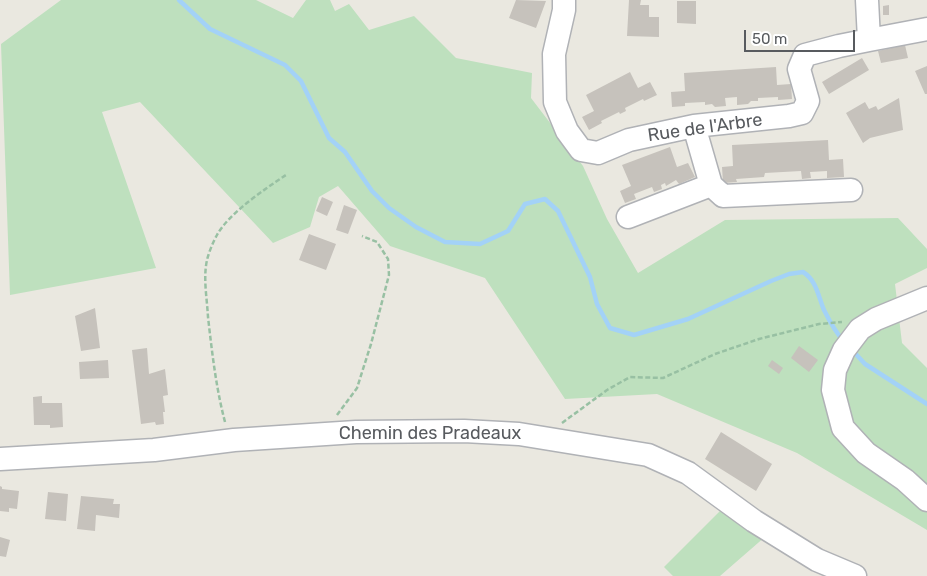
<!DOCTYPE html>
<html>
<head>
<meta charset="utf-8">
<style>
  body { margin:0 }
  #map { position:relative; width:927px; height:576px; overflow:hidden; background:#eae8e0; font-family:Rubik,sans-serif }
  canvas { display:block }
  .scale { position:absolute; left:744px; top:30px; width:111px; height:22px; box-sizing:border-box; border:2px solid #585b5f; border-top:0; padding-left:6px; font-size:15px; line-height:18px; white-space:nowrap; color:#585b5f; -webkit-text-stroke:4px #fff; paint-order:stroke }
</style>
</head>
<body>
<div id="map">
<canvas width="927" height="576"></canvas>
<div class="scale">50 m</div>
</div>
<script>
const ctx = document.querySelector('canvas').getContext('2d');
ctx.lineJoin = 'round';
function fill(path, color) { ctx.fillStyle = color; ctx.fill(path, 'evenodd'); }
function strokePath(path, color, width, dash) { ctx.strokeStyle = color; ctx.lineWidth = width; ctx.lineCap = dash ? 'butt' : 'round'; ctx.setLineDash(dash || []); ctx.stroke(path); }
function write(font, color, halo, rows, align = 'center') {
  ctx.font = font + ' Rubik,sans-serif'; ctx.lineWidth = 4; ctx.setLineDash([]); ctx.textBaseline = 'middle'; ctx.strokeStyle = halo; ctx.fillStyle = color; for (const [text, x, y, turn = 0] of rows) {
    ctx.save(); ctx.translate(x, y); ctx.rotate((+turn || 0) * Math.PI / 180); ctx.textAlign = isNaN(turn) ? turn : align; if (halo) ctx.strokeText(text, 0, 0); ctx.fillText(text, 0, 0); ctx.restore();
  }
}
fill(new Path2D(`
  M 61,0 L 256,0 L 293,18 L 306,0 L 330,0 L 335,11 L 349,4 L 369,30 L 414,16 L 456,58 L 532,73 L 531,98 L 583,166 L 607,219 L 638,273 L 725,220 L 898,218 L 927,249 L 927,268 L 895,284 L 902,343 L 927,368 L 927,530 L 797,453 L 657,394 L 565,399 L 485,278 L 390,246 L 338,186 L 319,197 L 310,227 L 273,243 L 140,102 L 102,112 L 156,268 L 10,295 L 1,44 Z
  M 725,506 L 766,536 L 720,576 L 673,576 L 664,567 Z`), '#bee0be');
strokePath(new Path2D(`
  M 179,0 L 210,29 L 285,65 L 301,81 L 329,138 L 345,152 L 372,191 L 389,208 L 416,227 L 445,242 L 480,244 L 508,231 L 525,204 L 545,199 L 558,211 L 590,277 L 597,304 L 610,328 L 634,335 L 688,319 L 771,281 L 789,274 L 803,272 C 817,281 818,296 824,310 C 829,320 835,332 843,340
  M 852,350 L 865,364 L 927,404`), '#a3d2f7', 4.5);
fill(new Path2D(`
  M 516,0 L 546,1 L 536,28 L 509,18 Z
  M 629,0 L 641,0 L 640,5 L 649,5 L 649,17 L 659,17 L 659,37 L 627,36 Z
  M 677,1 L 696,1 L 696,24 L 677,23 Z
  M 889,5 L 889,15 L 883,15 L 883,6 Z
  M 905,45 L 908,58 L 881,63 L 878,51 Z
  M 862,58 L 869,70 L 829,94 L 822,82 Z
  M 927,66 L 927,94 L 925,94 L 915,71 Z
  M 776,67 L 777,85 L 791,84 L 792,99 L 778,100 L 778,97 L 758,98 L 758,101 L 751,101 L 748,104 L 737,105 L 737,97 L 725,98 L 726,106 L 715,107 L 712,104 L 705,105 L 705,102 L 685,103 L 685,106 L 672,107 L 671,92 L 685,91 L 684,73 Z
  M 630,72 L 638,88 L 650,82 L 657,95 L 644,101 L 643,99 L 625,108 L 626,111 L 620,114 L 619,112 L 601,121 L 602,123 L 589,130 L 582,117 L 594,111 L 586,95 Z
  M 899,98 L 903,130 L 870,138 L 863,143 L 846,113 L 865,102 L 869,109 L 876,106 L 878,110 Z
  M 828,140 L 829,160 L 843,159 L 844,177 L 827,178 L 827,171 L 810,172 L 811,178 L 802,179 L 801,171 L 765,173 L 764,177 L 736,179 L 737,182 L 723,183 L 722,167 L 733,166 L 732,145 Z
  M 670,147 L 677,167 L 688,163 L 695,177 L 679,184 L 676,180 L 666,186 L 665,183 L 661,185 L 662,189 L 654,192 L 652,187 L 634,194 L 636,199 L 625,203 L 620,191 L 631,186 L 622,165 Z
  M 322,197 L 333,202 L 327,216 L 316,211 Z
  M 344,205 L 357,210 L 348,234 L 336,230 Z
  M 309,234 L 336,244 L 326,270 L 299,260 Z
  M 95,308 L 100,348 L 81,351 L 75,316 Z
  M 799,346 L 818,360 L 809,372 L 791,358 Z
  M 147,348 L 149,374 L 165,369 L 168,395 L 163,396 L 165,412 L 163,412 L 164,424 L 156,425 L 155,422 L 141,424 L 132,350 Z
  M 108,360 L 109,378 L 80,379 L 79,362 Z
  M 772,360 L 783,368 L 779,374 L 768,366 Z
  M 42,396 L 42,403 L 62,403 L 63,427 L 50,428 L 50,425 L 34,425 L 33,397 Z
  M 721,432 L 772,464 L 756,491 L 705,459 Z
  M 0,486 L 2,487 L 2,489 L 19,491 L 17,509 L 9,508 L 9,512 L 0,511 Z
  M 48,492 L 68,494 L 66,521 L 45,519 Z
  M 81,496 L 114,499 L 113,504 L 120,504 L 119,518 L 96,515 L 95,531 L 77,529 Z
  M 0,537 L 10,540 L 6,557 L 0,556 Z`), '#c6c2bc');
const minor = new Path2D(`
  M 564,0 L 564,10 L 554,54 L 555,102 L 567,131 L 581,150 L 598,153 L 629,140 L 694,126 L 789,116 L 802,113 L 808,101 L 799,69 L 805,55 L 839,46 L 869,40
  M 867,0 L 869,40 L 927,29
  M 694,126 L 711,185 L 723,196 L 851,190
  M 628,217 L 711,185
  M 927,298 L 876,319 L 860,329 L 844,350 L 835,370 L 833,390 L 843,428 L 866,453 L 905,480 L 927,500
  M 0,459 L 154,450 L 234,440 L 356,432 L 464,431 L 519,434 L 648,455 L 688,473 L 754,521 L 817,560 L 855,576`);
strokePath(minor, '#b0b2b6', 25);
strokePath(new Path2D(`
  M 337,415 L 357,388 L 371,344 L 389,275 L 388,259 L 377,242 L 362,236
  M 225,422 C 216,388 212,352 208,317 C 207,298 203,278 207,260 C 209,252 213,242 217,235 C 229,213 265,189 286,175
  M 562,423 L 607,390 L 630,377 L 663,378 L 715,354 L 759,339 L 819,324 L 842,322`), '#98c0a3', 2.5, [5, 2.5]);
strokePath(minor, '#fff', 22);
write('18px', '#585b5f', '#fff', [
  ["Rue de l'Arbre",705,128,-8],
  ["Chemin des Pradeaux",430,434]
]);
</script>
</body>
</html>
